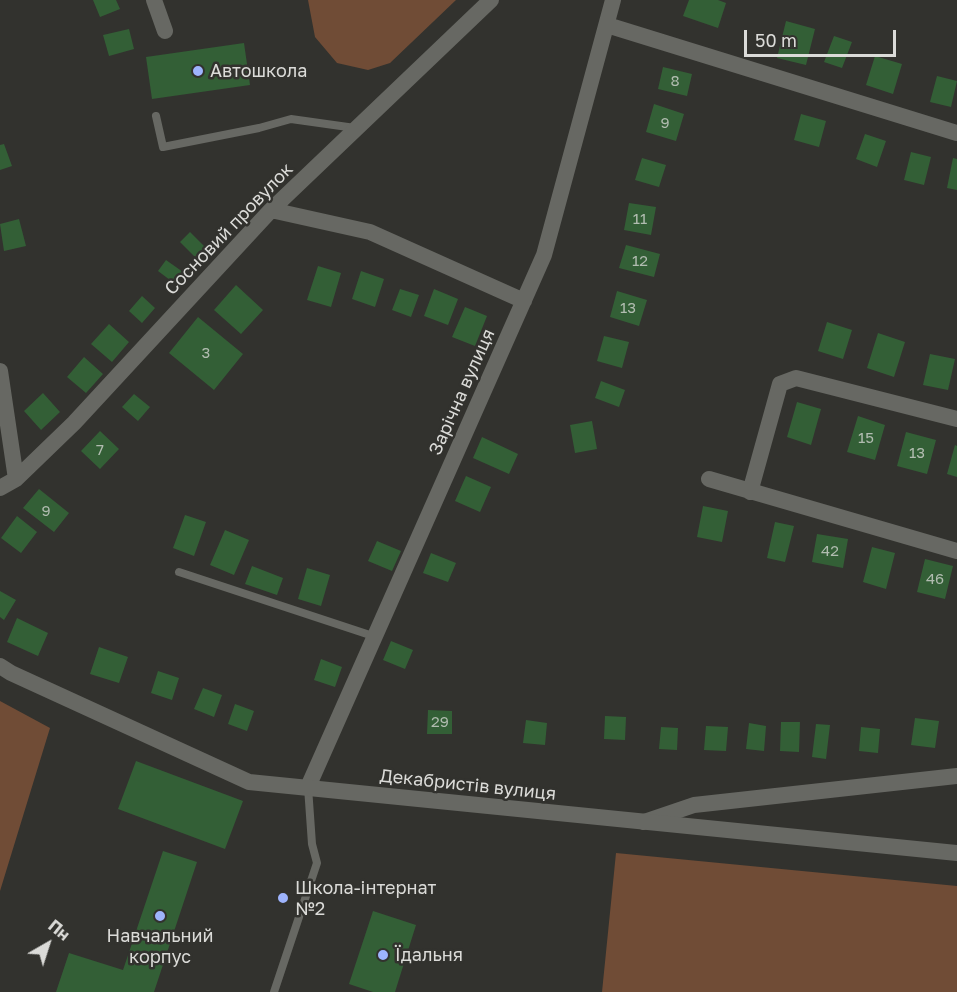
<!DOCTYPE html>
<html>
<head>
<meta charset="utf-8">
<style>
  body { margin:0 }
  #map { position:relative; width:957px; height:992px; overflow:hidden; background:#32322e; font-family:"Golos Text",sans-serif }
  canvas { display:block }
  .north { position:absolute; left:18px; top:914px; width:60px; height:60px; -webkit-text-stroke:4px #32322e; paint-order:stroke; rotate:39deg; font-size:16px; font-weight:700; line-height:24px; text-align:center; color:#dbdbd8 }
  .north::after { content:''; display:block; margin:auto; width:21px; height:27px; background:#dbdbd8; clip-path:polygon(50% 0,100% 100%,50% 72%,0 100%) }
  .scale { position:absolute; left:744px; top:30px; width:152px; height:27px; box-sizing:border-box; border:3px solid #dbdbd8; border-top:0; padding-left:8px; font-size:18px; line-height:21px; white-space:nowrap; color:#dbdbd8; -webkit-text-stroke:4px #32322e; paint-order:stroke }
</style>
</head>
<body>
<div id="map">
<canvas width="957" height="992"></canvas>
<div class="north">Пн</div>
<div class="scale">50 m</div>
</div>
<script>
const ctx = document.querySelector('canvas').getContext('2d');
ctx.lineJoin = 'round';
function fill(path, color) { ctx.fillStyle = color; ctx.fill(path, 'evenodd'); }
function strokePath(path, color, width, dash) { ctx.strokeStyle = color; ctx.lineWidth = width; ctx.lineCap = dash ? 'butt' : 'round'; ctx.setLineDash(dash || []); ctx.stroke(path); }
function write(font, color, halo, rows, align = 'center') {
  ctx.font = font + ' "Golos Text",sans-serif'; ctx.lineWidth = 5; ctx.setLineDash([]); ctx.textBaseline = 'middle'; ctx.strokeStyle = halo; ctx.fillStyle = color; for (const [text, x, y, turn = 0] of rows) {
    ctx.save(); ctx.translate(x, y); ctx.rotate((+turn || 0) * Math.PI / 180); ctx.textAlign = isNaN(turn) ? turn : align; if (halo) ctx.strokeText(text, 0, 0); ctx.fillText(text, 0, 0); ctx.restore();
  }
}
fill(new Path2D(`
  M 308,0 L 456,0 L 390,63 L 368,70 L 337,63 L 315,37 Z
  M 0,701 L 50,728 L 0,891 Z
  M 616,853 L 957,886 L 957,992 L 602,992 Z`), '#704c36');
fill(new Path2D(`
  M 93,0 L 116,0 L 120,9 L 100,17 Z
  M 689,0 L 718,0 L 726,3 L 718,28 L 683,16 Z
  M 786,21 L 815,29 L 806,65 L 777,58 Z
  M 129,29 L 134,49 L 109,56 L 103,35 Z
  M 834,36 L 852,42 L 842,68 L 824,62 Z
  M 244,43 L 250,85 L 152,99 L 146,57 Z
  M 875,56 L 902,64 L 893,94 L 866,85 Z
  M 663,67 L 692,74 L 687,96 L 658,89 Z
  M 937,76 L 957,81 L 951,107 L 930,102 Z
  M 654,104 L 684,114 L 676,141 L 646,132 Z
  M 801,114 L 826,121 L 819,147 L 794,140 Z
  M 865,134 L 886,141 L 877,167 L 856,159 Z
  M 4,144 L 12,166 L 0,170 L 0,145 Z
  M 911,152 L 931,157 L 924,185 L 904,180 Z
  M 642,158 L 666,165 L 659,187 L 635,180 Z
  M 953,158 L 957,159 L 957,190 L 947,188 Z
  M 629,203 L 656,207 L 651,235 L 624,230 Z
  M 19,219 L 26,246 L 4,251 L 0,224 Z
  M 190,232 L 207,249 L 197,259 L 180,242 Z
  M 626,245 L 660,254 L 654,277 L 619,268 Z
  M 166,260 L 183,272 L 174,283 L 158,271 Z
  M 318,266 L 341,273 L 331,307 L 307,300 Z
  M 361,271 L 384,279 L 375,307 L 352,299 Z
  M 236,285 L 263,310 L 241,334 L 214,310 Z
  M 400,289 L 419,295 L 411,317 L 392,310 Z
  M 434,289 L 458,299 L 448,325 L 424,316 Z
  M 617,291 L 647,300 L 639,326 L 610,317 Z
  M 142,296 L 155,308 L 142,323 L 129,311 Z
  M 465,307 L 487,316 L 475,346 L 452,337 Z
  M 198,317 L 243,354 L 214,390 L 169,353 Z
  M 827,322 L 852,330 L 843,359 L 818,351 Z
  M 109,324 L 129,342 L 112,362 L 91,344 Z
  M 878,333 L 905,342 L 894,377 L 867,368 Z
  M 604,336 L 629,342 L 622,368 L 597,361 Z
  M 930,354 L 955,359 L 948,390 L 923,385 Z
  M 84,357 L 103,374 L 86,393 L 67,377 Z
  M 601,381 L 625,390 L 619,407 L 595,398 Z
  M 43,393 L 60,412 L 41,430 L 24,411 Z
  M 134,394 L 150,407 L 138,421 L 122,407 Z
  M 797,402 L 821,409 L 811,445 L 787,437 Z
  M 858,416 L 885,425 L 875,460 L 847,452 Z
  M 592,421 L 597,449 L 575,453 L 570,425 Z
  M 100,431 L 119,449 L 100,469 L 81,451 Z
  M 906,432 L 936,440 L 927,474 L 897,466 Z
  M 482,437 L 518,454 L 509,474 L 473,458 Z
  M 955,445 L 957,446 L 957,477 L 947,474 Z
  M 466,476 L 491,487 L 480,512 L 455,501 Z
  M 39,489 L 69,513 L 54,532 L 23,508 Z
  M 703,506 L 728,511 L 722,542 L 697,537 Z
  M 185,515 L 206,522 L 194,556 L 173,548 Z
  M 17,516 L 37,532 L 21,553 L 1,538 Z
  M 775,522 L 794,526 L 785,562 L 767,558 Z
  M 225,530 L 249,540 L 234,575 L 210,565 Z
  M 817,534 L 848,539 L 843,568 L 812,562 Z
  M 377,541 L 401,551 L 392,571 L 368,561 Z
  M 872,547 L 895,553 L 886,589 L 863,582 Z
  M 431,553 L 456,563 L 448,582 L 423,573 Z
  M 925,559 L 953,566 L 945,599 L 917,592 Z
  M 252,566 L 283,578 L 277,595 L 245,584 Z
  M 307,568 L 330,575 L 321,606 L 298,599 Z
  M 0,591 L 16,600 L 4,620 L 0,617 Z
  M 17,618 L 48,633 L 38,656 L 7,642 Z
  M 391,641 L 413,650 L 405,669 L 383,660 Z
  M 99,647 L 128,657 L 119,683 L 90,674 Z
  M 321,659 L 342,667 L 335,687 L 314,680 Z
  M 158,671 L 179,678 L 172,700 L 151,693 Z
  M 203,688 L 222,695 L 214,717 L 194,709 Z
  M 235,704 L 254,711 L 247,731 L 228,724 Z
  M 428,710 L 452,711 L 452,734 L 427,734 Z
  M 605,716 L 626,717 L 625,740 L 604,739 Z
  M 915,718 L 939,721 L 935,748 L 911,745 Z
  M 526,720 L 547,723 L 545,745 L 523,743 Z
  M 781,722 L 800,722 L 799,752 L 780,751 Z
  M 749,723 L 766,726 L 764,751 L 746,749 Z
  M 816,724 L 830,725 L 826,759 L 812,757 Z
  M 706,726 L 728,727 L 726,751 L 704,750 Z
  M 661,727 L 678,728 L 677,750 L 659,749 Z
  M 861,727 L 880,729 L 878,753 L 859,751 Z
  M 136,761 L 243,801 L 225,849 L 118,809 Z
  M 163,851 L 197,862 L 154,992 L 56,992 L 69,953 L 123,970 Z
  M 373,911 L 416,925 L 395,992 L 373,992 L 349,984 Z`), '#335f36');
strokePath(new Path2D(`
  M 156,116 L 163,147 L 259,128 L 291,119 L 355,128
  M 179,572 L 376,637
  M 274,992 L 317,863 L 312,844 L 308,787`), '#676863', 8);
strokePath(new Path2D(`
  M 154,0 L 165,31
  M 607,25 L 957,133
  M 271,210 L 370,232 L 524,301
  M 0,371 L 16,479
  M 709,479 L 957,551
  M 0,488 L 16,479 L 74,423 L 271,210 L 491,0
  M 750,492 L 780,384 L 796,378 L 957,419
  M 308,787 L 544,255 L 613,0
  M 644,822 L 694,805 L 957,776`), '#676863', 16);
strokePath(new Path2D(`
  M 0,666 L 11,673 L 249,782 L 957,853`), '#676863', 16);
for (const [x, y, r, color] of [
  [198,71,6,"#9eb4fd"],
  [283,898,6,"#9eb4fd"],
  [160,916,6,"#9eb4fd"],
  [383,955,6,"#9eb4fd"]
]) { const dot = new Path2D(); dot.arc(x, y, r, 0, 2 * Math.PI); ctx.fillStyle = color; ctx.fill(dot); strokePath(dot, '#32322e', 2); }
write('15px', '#b1bcb0', null, [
  ["8",675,81],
  ["9",665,123],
  ["11",640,219],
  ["12",640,261],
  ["13",628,308],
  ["3",206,353],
  ["15",866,438],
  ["7",100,450],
  ["13",917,453],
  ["9",46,511],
  ["42",830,551],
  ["46",935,579],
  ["29",440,722]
]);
write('18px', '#dbdbd8', '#32322e', [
  ["Автошкола",210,71],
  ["Школа-інтернат",295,888],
  ["№2",295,909],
  ["Навчальний",160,936,"center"],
  ["корпус",160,957,"center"],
  ["Їдальня",395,955]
], 'left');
write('18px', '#dbdbd8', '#32322e', [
  ["Сосновий провулок",229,229,-46],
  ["Зарічна вулиця",462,392,-66],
  ["Декабристів вулиця",468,785,6]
]);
</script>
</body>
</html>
